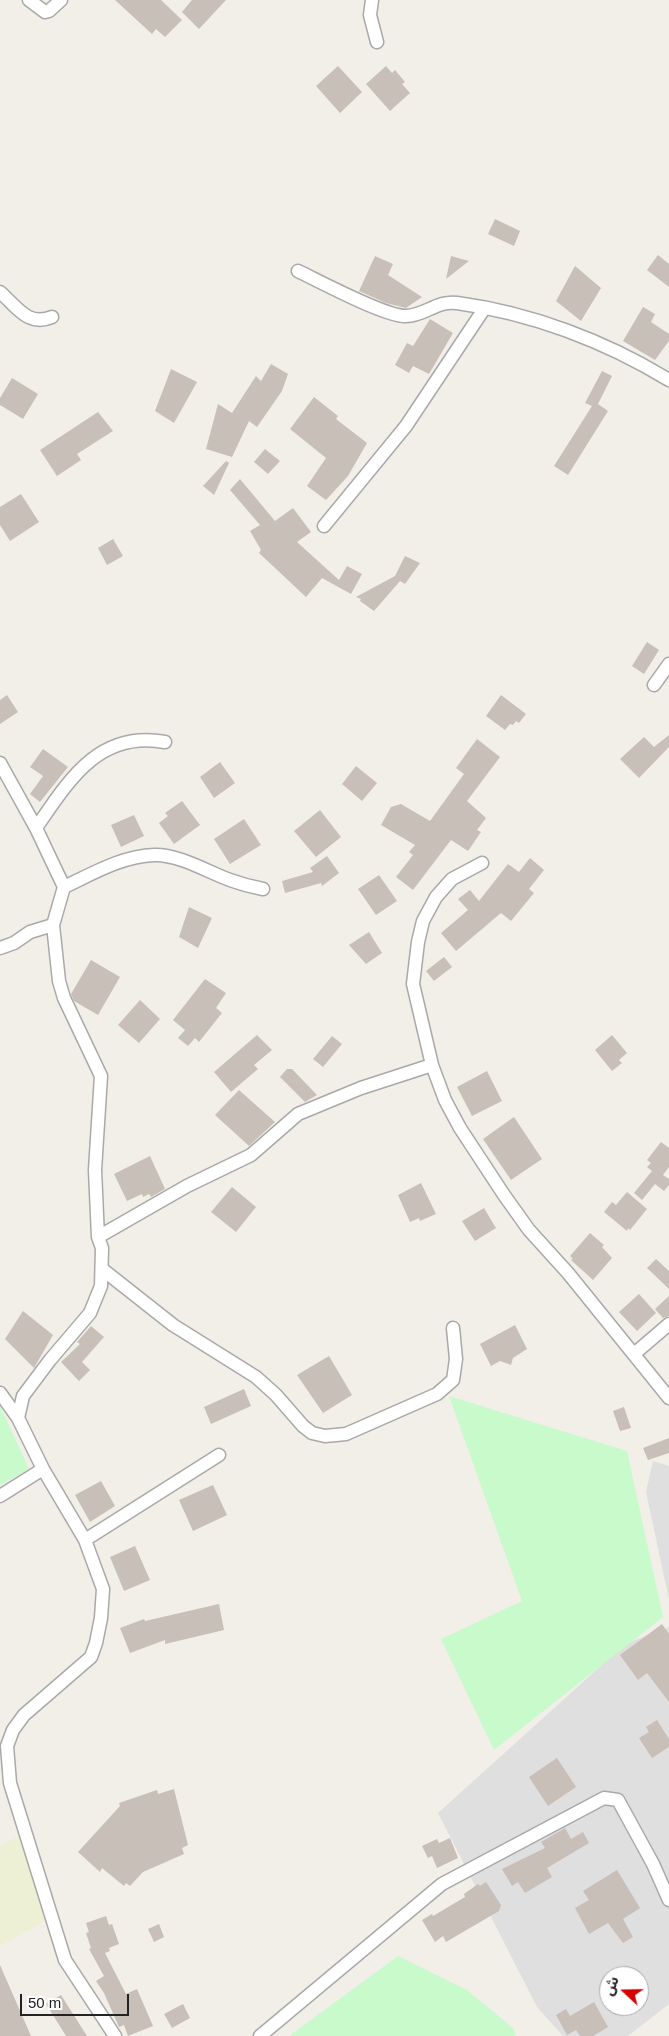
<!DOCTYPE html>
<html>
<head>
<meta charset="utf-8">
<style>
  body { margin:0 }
  #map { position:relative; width:669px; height:2036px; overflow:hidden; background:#f2efe9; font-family:Helvetica,"Noto Sans Arabic",sans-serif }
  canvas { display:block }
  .north { position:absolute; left:599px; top:1966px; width:50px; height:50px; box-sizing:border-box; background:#fff; border:1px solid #a7a7a7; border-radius:50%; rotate:291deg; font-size:14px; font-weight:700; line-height:20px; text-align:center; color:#222 }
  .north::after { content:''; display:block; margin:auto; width:18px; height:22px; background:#d40000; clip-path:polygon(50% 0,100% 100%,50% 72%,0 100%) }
  .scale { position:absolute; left:20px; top:1994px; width:109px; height:22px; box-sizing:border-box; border:2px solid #222; border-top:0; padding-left:6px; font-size:15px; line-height:18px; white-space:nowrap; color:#222; -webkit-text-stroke:4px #fff; paint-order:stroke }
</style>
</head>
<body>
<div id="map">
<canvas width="669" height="2036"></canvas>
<div class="north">ش</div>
<div class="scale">50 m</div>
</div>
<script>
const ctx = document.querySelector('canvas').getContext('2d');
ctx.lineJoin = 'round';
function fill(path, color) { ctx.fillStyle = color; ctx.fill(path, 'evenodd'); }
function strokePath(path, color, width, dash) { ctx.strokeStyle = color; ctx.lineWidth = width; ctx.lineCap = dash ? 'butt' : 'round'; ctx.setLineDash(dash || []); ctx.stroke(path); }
fill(new Path2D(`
  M 653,1461 L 669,1466 L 669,1600 L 646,1492 Z
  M 669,1627 L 669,2004 L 628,2036 L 563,2036 L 537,2007 L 438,1813 L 625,1644 ZM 609,1976 L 639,1976 L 639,2006 L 609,2006 Z`), '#e0dfdf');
fill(new Path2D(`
  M 20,1835 L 47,1920 L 0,1946 L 0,1847 Z`), '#eef0d5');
fill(new Path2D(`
  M 449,1396 L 627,1451 L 663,1617 L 494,1750 L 441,1639 L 522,1601 Z
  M 0,1406 L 29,1469 L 0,1485 Z
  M 398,1956 L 467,1990 L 513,2028 L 516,2036 L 289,2036 Z`), '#c8facc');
fill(new Path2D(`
  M 115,0 L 161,0 L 182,20 L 165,37 L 156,29 L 152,34 Z
  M 192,0 L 226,0 L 199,29 L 182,12 Z
  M 338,66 L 362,92 L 340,113 L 316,86 Z
  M 386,66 L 392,73 L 395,70 L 405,82 L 402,84 L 410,93 L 390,111 L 366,84 Z
  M 495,219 L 520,231 L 514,246 L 488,234 Z
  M 658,255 L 669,264 L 669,287 L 647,270 Z
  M 375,256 L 393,264 L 388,275 L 422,297 L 406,308 L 386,303 L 359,291 Z
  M 451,256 L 469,261 L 446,279 Z
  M 575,266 L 601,288 L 581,321 L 556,301 Z
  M 643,307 L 655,314 L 651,322 L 669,334 L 669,341 L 655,360 L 623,341 Z
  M 430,319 L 453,333 L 429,374 L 413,366 L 409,373 L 395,365 L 407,343 L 413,346 Z
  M 271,364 L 288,374 L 282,391 L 257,427 L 249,421 L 232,457 L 206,449 L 218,404 L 232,413 L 256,376 L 261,381 Z
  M 171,369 L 197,382 L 174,423 L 155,411 Z
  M 602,371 L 612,376 L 598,404 L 608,411 L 568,475 L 554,466 L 592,406 L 585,403 Z
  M 12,378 L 38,394 L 23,419 L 0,405 L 0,398 Z
  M 314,397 L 338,416 L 336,419 L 367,443 L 348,476 L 326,500 L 307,486 L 326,458 L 290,429 Z
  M 98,412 L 113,431 L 77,454 L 81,460 L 57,476 L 40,450 Z
  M 265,449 L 280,461 L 268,474 L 254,462 Z
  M 226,461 L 229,463 L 214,495 L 203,486 Z
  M 240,479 L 275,521 L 293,508 L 311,532 L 297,542 L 339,580 L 347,566 L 362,574 L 351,594 L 322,578 L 306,597 L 259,553 L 261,550 L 250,531 L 260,525 L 230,490 Z
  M 21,494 L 39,522 L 10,541 L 0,525 L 0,507 Z
  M 113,539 L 123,556 L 107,565 L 98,548 Z
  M 405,556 L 420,563 L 405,584 L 400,581 L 374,611 L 360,601 L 361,599 L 356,597 L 395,576 Z
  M 647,642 L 659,650 L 644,674 L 632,666 Z
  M 7,695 L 18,712 L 0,724 L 0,700 Z
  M 501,695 L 526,714 L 519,723 L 516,721 L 513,725 L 510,724 L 505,730 L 486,716 Z
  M 669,735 L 669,747 L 639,778 L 620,759 L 644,737 L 654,747 Z
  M 477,739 L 500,757 L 467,801 L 486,818 L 477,830 L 481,832 L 468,851 L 451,840 L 413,890 L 396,877 L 413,855 L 409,852 L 415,845 L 381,825 L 391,807 L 401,804 L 430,821 L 464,774 L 456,768 Z
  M 43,749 L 68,767 L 40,802 L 30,794 L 43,776 L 30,767 Z
  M 220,762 L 235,783 L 214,798 L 200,777 Z
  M 356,766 L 377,783 L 362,801 L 342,784 Z
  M 182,801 L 200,825 L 174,844 L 159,823 L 168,816 L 165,813 Z
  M 320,810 L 341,837 L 316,857 L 294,831 Z
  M 134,815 L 144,836 L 121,847 L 111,825 Z
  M 244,819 L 261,845 L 230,864 L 214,839 Z
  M 327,856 L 339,873 L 322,886 L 321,883 L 285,893 L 282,881 L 313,872 L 310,868 Z
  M 530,858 L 544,870 L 529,889 L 534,893 L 511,921 L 501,913 L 456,951 L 441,933 L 468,910 L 458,899 L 470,890 L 479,901 L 508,864 L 519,872 Z
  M 379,875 L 397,901 L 376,915 L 358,889 Z
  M 189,907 L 212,918 L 198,948 L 179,937 Z
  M 369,932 L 382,953 L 366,964 L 349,945 Z
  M 444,957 L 452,967 L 434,981 L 426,971 Z
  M 91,960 L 120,977 L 98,1015 L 74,1001 L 71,994 Z
  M 205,979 L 226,993 L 216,1008 L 222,1013 L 199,1042 L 195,1038 L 188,1046 L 178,1038 L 185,1030 L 173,1020 Z
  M 140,1000 L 160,1019 L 139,1043 L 118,1025 Z
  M 257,1035 L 272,1050 L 254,1065 L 258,1069 L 231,1092 L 214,1072 Z
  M 612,1035 L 627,1053 L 619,1060 L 622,1063 L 612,1071 L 595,1050 Z
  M 332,1036 L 342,1044 L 323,1067 L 313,1059 Z
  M 287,1069 L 292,1069 L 317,1095 L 305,1102 L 280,1077 Z
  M 487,1071 L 502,1101 L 472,1116 L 457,1087 Z
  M 239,1090 L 275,1122 L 249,1146 L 215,1115 Z
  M 514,1117 L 542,1159 L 511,1180 L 483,1139 Z
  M 661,1142 L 669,1148 L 669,1167 L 663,1175 L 669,1179 L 669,1185 L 664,1191 L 655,1184 L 642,1200 L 634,1193 L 652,1171 L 647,1167 L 651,1163 L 647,1160 Z
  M 150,1156 L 165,1189 L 151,1197 L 149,1194 L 143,1197 L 142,1194 L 127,1201 L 114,1174 Z
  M 421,1183 L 436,1214 L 420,1221 L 419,1218 L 410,1222 L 398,1195 Z
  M 232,1187 L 256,1207 L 236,1232 L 211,1212 Z
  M 627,1192 L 647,1209 L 630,1230 L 628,1228 L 627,1231 L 604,1212 L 612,1202 L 616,1205 Z
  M 484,1208 L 496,1228 L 475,1241 L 462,1221 Z
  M 590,1233 L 604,1245 L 602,1247 L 612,1258 L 593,1280 L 571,1260 L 573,1259 L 570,1256 Z
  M 656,1259 L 669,1271 L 669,1289 L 647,1268 Z
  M 639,1294 L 656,1313 L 637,1331 L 619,1312 Z
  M 669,1296 L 669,1316 L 663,1318 L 655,1309 Z
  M 23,1311 L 53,1335 L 34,1368 L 5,1339 Z
  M 515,1325 L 527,1349 L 513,1358 L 511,1365 L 500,1361 L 491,1366 L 480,1344 Z
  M 91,1326 L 104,1337 L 82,1362 L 90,1370 L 79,1381 L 61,1362 L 80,1344 L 77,1342 Z
  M 329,1356 L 352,1395 L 323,1413 L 297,1375 Z
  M 244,1389 L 251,1406 L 211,1424 L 204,1407 Z
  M 624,1407 L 631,1428 L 620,1431 L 613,1411 Z
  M 669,1438 L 669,1453 L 648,1460 L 643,1448 Z
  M 101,1481 L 115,1506 L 90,1522 L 75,1495 Z
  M 213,1485 L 227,1515 L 193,1531 L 179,1500 Z
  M 135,1546 L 150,1580 L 124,1591 L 110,1557 Z
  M 219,1604 L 224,1630 L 165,1644 L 165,1640 L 130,1653 L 120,1628 L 144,1619 L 145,1621 Z
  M 662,1624 L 669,1634 L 669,1702 L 647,1673 L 638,1680 L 620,1655 Z
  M 657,1720 L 669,1739 L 669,1747 L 652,1758 L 639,1738 L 649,1732 L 646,1727 Z
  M 557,1758 L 576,1787 L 548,1806 L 529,1777 Z
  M 174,1789 L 188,1845 L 182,1848 L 184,1854 L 143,1872 L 130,1886 L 126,1883 L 124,1886 L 102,1868 L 100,1872 L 78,1852 L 120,1806 L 119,1803 L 157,1790 L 158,1794 Z
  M 565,1828 L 571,1839 L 583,1832 L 589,1843 L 547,1868 L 552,1877 L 525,1893 L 518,1882 L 512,1886 L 502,1869 L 545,1848 L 541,1842 Z
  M 450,1838 L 458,1858 L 437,1868 L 432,1856 L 428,1858 L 422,1846 L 437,1839 L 439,1843 Z
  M 617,1870 L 640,1908 L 623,1919 L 633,1937 L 623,1943 L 608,1923 L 589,1934 L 575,1908 L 589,1900 L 583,1891 Z
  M 486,1882 L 501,1905 L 499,1911 L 446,1942 L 443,1936 L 435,1942 L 422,1920 L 432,1914 L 433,1916 L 465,1897 L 464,1894 L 478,1884 L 480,1886 Z
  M 106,1916 L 109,1925 L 112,1924 L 119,1944 L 109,1948 L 110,1951 L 105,1953 L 126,1994 L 137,1989 L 153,2026 L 128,2036 L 124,2025 L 119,2027 L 104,1993 L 96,1981 L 104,1976 L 89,1949 L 91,1948 L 86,1933 L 89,1932 L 86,1923 Z
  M 159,1924 L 164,1937 L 154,1942 L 148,1929 Z
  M 0,1965 L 31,2036 L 0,2036 Z
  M 61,1995 L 87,2036 L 66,2036 L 46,2004 Z
  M 594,2002 L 608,2027 L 593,2036 L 580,2036 L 576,2030 L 567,2035 L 556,2015 L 566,2009 L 570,2016 Z
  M 183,2004 L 190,2018 L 172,2028 L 164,2014 Z`), '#c7bfb8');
const minor = new Path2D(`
  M 29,0 L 45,12 L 49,11 L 61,0
  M 372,0 L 370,15 L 377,42
  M 298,271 C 319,281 386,317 406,316 C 425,316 437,300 457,303 C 531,313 605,341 669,380
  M 0,292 C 17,307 28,327 52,317
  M 324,526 L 406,426 L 484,309
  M 654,685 L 669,664
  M 0,763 L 36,828 L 64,887
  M 36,828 C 69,780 99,730 165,742
  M 482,863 L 452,879 L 436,897 L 423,921 L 418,942 L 413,984 L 432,1065 L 445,1100 L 460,1128 L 504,1195 L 529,1230 L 568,1273 L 669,1398
  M 0,948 L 14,943 L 30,932 L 53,925
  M 98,1237 L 187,1186 L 251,1155 L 298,1114 L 361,1088 L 432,1065
  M 102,1269 L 173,1325 L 256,1377 L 276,1395 L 303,1426 L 312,1433 L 325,1436 L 346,1434 L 437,1394 L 453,1380 L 456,1359 L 453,1328
  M 634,1354 L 669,1324
  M 0,1393 L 18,1418 L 43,1469 L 85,1540 L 103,1589 L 101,1618 L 96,1643 L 91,1657 L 24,1715 L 13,1730 L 7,1746 L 10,1783 L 65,1960 L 115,2036
  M 18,1418 L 23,1396 L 50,1360 L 90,1313 L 101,1286 L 102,1248 L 98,1237 L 95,1170 L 101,1076 L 64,998 L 59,981 L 53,925 L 64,887 C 92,874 122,856 154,855 C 178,854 208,872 230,880 C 241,884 252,887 263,889
  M 0,1496 L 43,1469
  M 85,1540 L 219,1455
  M 260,2036 L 442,1884 L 604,1798 L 618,1800 L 653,1864 L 669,1900`);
strokePath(minor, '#a9a9a9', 15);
strokePath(minor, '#fff', 12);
</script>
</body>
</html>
